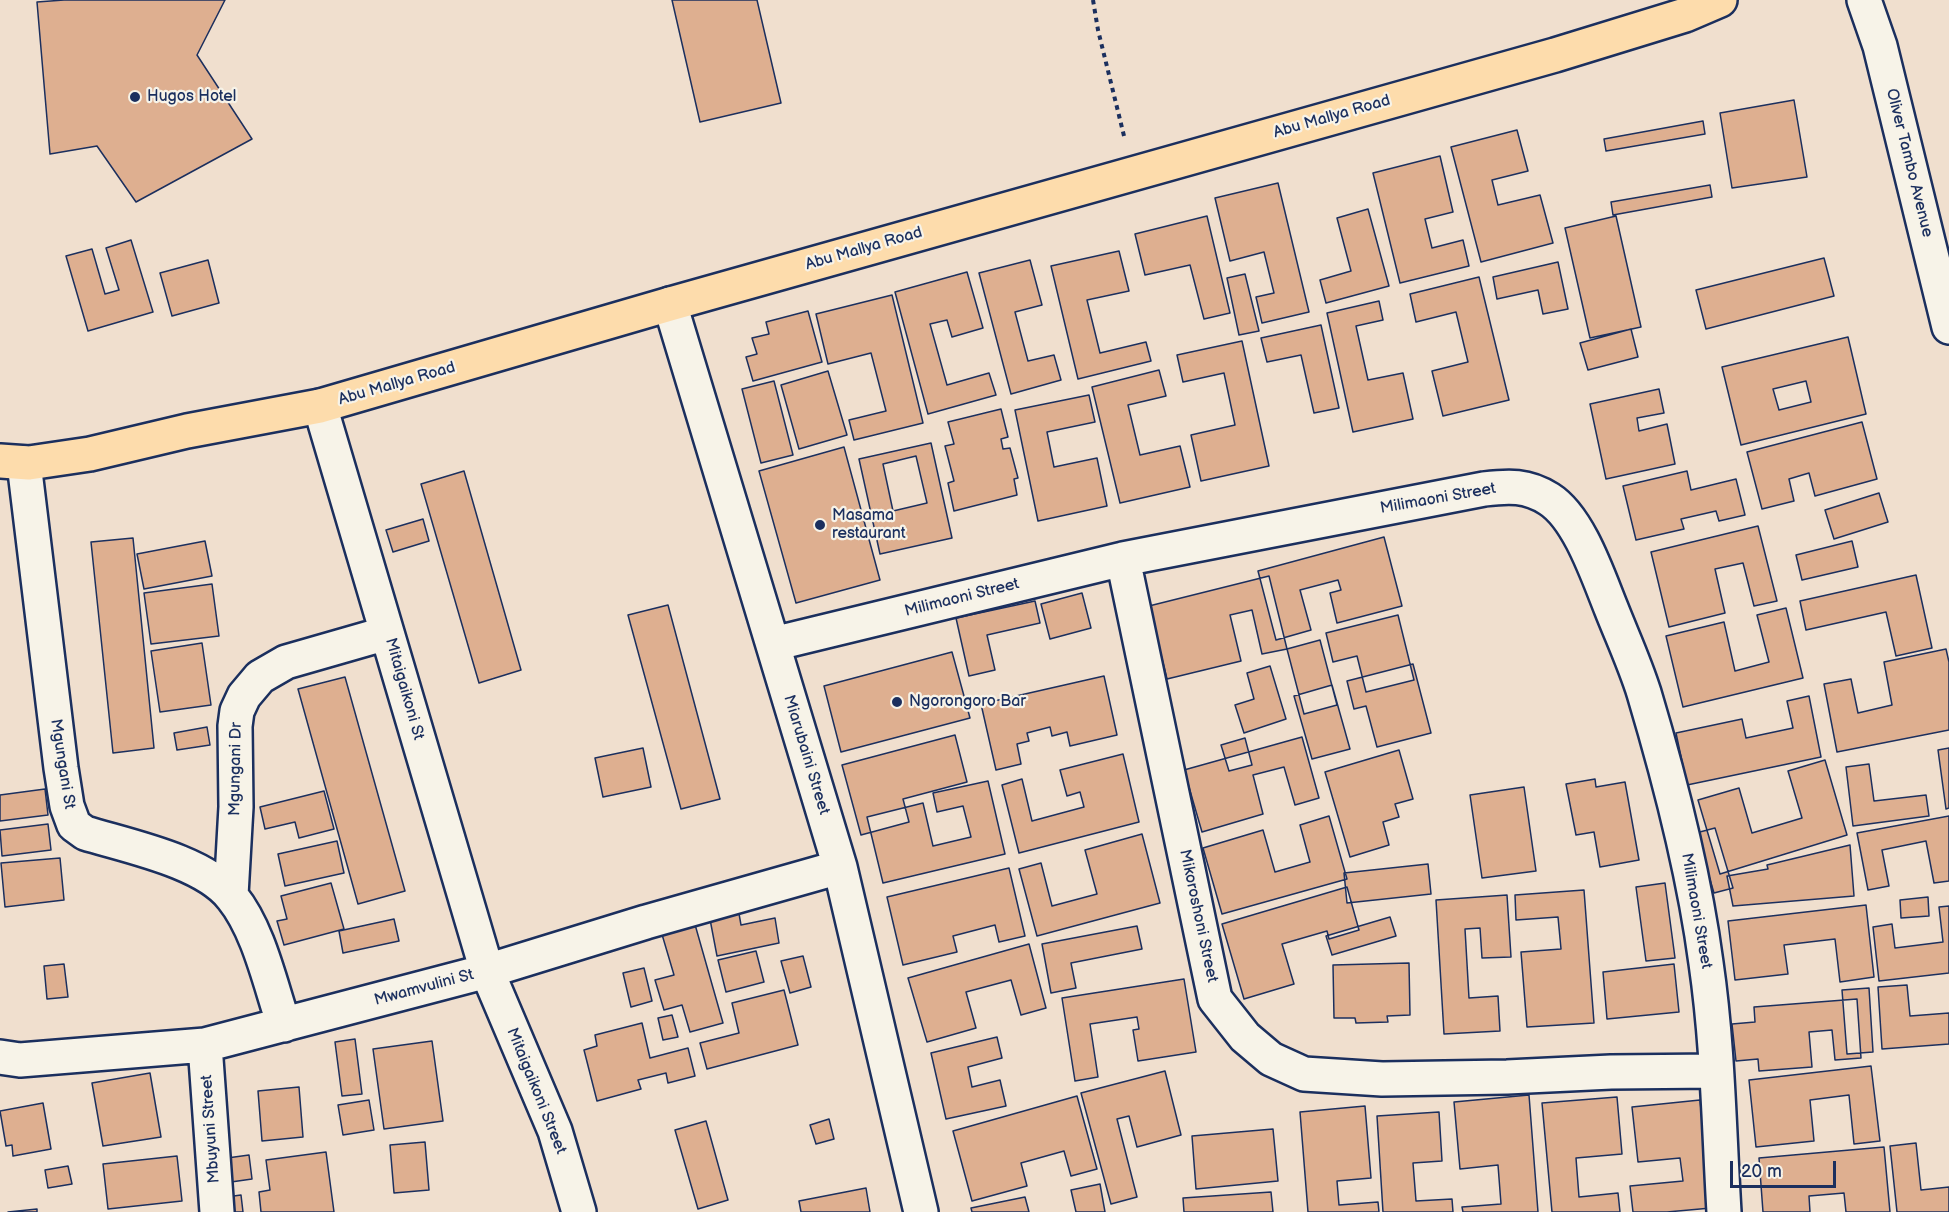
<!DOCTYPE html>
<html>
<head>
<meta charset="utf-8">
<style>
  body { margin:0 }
  #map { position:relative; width:1949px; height:1212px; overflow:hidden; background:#f0dfce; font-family:"Balsamiq Sans",sans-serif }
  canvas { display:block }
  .scale { position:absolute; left:1730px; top:1161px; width:106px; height:27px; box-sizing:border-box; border:3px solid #1b2f5e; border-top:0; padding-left:8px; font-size:18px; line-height:21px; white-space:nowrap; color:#1b2f5e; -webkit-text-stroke:4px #f7f3e8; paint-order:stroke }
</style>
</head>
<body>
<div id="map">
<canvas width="1949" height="1212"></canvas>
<div class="scale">20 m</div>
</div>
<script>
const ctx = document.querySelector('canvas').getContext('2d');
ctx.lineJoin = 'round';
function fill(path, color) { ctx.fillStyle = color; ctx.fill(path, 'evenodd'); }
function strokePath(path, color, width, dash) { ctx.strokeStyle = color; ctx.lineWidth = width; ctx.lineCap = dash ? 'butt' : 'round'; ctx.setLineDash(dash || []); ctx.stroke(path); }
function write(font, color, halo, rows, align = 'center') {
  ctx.font = font + ' "Balsamiq Sans",sans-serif'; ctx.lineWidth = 4.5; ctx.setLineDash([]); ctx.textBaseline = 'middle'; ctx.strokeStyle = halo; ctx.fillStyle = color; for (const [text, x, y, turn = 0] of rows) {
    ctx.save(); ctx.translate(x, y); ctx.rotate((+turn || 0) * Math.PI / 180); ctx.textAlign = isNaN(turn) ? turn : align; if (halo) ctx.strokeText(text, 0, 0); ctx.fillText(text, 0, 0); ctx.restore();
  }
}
const building = new Path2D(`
  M 64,0 L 225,0 L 197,55 L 252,139 L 136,202 L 97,146 L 50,154 L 37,2 Z
  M 672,0 L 757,0 L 781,103 L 700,122 Z
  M 1794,100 L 1807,177 L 1732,188 L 1720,113 Z
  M 1703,121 L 1705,134 L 1606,151 L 1604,139 Z
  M 1517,130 L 1528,171 L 1492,180 L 1498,205 L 1540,195 L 1553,243 L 1481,262 L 1451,147 Z
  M 1440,156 L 1453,212 L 1425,219 L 1432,248 L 1463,240 L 1469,266 L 1400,283 L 1373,173 Z
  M 1278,183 L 1309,312 L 1262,323 L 1256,297 L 1274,293 L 1264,252 L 1230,261 L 1215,198 Z
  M 1710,185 L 1712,197 L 1613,215 L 1611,202 Z
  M 1368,209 L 1389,286 L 1326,303 L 1320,280 L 1351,271 L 1337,218 Z
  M 1207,216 L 1230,313 L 1204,319 L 1190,265 L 1145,275 L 1135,234 Z
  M 1616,216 L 1641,327 L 1590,338 L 1565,228 Z
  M 131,240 L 153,312 L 88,331 L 66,256 L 92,249 L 105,294 L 119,290 L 106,248 Z
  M 1119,251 L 1129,291 L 1087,300 L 1100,353 L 1146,342 L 1151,361 L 1078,379 L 1051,266 Z
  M 1824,258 L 1834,296 L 1706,329 L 1696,290 Z
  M 208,260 L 219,303 L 172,316 L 160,273 Z
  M 1030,260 L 1042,305 L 1015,312 L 1028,361 L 1054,355 L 1061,380 L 1011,394 L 979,273 Z
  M 1558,262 L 1568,309 L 1543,314 L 1538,290 L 1497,299 L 1493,277 Z
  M 967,272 L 983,328 L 952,337 L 947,320 L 930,324 L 947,385 L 989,373 L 996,395 L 928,414 L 895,292 Z
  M 1245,274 L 1259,331 L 1239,335 L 1227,278 Z
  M 1479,277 L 1509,400 L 1443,416 L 1432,371 L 1468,362 L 1456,312 L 1416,322 L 1410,294 Z
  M 892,295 L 923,423 L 854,440 L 849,420 L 886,411 L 871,353 L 828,364 L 816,314 Z
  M 1379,301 L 1383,320 L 1356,326 L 1368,380 L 1403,373 L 1413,419 L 1353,432 L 1327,313 Z
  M 808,311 L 822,362 L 753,381 L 746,357 L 757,354 L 752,338 L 769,334 L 766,322 Z
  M 1321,325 L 1339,408 L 1314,413 L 1301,355 L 1267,362 L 1261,338 Z
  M 1631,329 L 1638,357 L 1588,370 L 1580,343 Z
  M 1848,337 L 1866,414 L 1741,445 L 1722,367 ZM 1806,381 L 1811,402 L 1779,410 L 1773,389 Z
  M 1242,341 L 1269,466 L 1201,481 L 1191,435 L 1235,425 L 1224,373 L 1183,382 L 1177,355 Z
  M 1159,370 L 1166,396 L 1128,405 L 1140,455 L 1180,446 L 1190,487 L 1120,503 L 1092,387 Z
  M 828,371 L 847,435 L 799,449 L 781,385 Z
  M 774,381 L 793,455 L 761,463 L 742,389 Z
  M 1659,389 L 1664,413 L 1637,418 L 1639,431 L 1667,424 L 1675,464 L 1606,479 L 1590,404 Z
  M 1089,395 L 1095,422 L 1047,432 L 1054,467 L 1097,458 L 1107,506 L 1038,521 L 1015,410 Z
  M 1001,409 L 1008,437 L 1001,439 L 1003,449 L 1010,448 L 1018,478 L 1014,479 L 1017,495 L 954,511 L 948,483 L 954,481 L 945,446 L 954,444 L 948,422 Z
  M 1862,422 L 1877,479 L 1815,496 L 1809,473 L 1789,479 L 1794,501 L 1762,509 L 1747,452 Z
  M 931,443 L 952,538 L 880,554 L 859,459 ZM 916,456 L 927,503 L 893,511 L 883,464 Z
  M 844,447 L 880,580 L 796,603 L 759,471 Z
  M 464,471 L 521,670 L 479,683 L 421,484 Z
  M 1687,471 L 1691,490 L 1736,479 L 1745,515 L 1719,521 L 1716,511 L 1681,519 L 1684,529 L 1636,540 L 1623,486 Z
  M 1879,493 L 1888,522 L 1834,539 L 1825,510 Z
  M 423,519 L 429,541 L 393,552 L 386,530 Z
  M 1758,526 L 1777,601 L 1754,606 L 1743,563 L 1715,569 L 1725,613 L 1669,627 L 1651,552 Z
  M 1384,537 L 1402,606 L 1337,623 L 1330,593 L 1341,590 L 1338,580 L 1300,590 L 1311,630 L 1276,640 L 1258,571 Z
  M 133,538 L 154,748 L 113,753 L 91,542 Z
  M 205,541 L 212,576 L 144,589 L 137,554 Z
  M 1852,541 L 1858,567 L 1802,580 L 1796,555 Z
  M 1916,575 L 1932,648 L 1896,656 L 1886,612 L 1806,630 L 1800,601 Z
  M 1269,576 L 1287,649 L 1262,654 L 1252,610 L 1230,615 L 1241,661 L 1167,679 L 1149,606 Z
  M 212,584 L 219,636 L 151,644 L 144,593 Z
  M 1082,593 L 1091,628 L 1050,639 L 1041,604 Z
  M 1035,601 L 1040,623 L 987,635 L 995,670 L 969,676 L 956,618 Z
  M 668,605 L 720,799 L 681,809 L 628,615 Z
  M 1786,608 L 1803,678 L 1683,707 L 1666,636 L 1724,622 L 1735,671 L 1769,662 L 1757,615 Z
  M 1398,615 L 1414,680 L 1366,692 L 1357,656 L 1333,662 L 1326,633 Z
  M 1320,640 L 1337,705 L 1304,714 L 1287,649 Z
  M 202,643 L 211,705 L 160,712 L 151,651 Z
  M 1946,649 L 1949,662 L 1949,730 L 1837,752 L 1824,684 L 1851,679 L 1858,713 L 1892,705 L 1884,662 Z
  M 952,652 L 970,718 L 841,752 L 824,686 Z
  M 1413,664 L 1431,733 L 1377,747 L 1366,706 L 1354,709 L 1347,681 Z
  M 1270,666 L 1286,719 L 1244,733 L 1235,705 L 1254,699 L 1247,673 Z
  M 1104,676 L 1117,735 L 1070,746 L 1067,732 L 1052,736 L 1050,727 L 1027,733 L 1029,741 L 1017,744 L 1021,764 L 996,770 L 981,704 Z
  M 345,677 L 405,891 L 358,904 L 298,689 Z
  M 1332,685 L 1350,749 L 1312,759 L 1294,696 Z
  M 1809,696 L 1821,757 L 1687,785 L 1676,733 L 1742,719 L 1746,738 L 1793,728 L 1787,701 Z
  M 207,727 L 210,745 L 177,750 L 174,733 Z
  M 955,735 L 967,782 L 903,799 L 909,822 L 861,835 L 842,765 Z
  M 1302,737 L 1319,798 L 1295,805 L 1284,767 L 1253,775 L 1263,814 L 1202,832 L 1184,770 Z
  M 1245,738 L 1252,765 L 1229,771 L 1221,745 Z
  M 643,748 L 651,787 L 603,797 L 595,758 Z
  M 1949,748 L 1949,808 L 1946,809 L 1938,750 Z
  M 1399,750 L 1413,799 L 1395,804 L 1399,817 L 1383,822 L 1389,845 L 1350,857 L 1325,772 Z
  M 1123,754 L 1139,822 L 1019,853 L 1002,785 L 1022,779 L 1032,821 L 1084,807 L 1080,792 L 1067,796 L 1060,770 Z
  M 1825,760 L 1847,835 L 1720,874 L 1698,800 L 1739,788 L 1752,833 L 1802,818 L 1788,771 Z
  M 1869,764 L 1874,801 L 1926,795 L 1929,816 L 1853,826 L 1846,767 Z
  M 1595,779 L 1596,787 L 1625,782 L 1639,860 L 1600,867 L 1594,832 L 1576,835 L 1566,784 Z
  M 988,781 L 1005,854 L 883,883 L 867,817 L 923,803 L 933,846 L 971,837 L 963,806 L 937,812 L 933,793 Z
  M 1524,787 L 1536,871 L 1482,878 L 1470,795 Z
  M 45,789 L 48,815 L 0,821 L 0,795 Z
  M 324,791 L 334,829 L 299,838 L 295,822 L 265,829 L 260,807 Z
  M 1329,816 L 1347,879 L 1222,914 L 1203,848 L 1263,830 L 1275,872 L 1310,862 L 1300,825 Z
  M 1949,816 L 1949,881 L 1934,883 L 1926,841 L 1882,850 L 1889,886 L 1868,890 L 1857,833 Z
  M 48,824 L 51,850 L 2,856 L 0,830 Z
  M 1715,828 L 1733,888 L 1714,893 L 1696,833 Z
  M 1142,834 L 1160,903 L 1037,936 L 1019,869 L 1041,863 L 1052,906 L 1097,894 L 1085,850 Z
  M 337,841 L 344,873 L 285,886 L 278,854 Z
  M 1850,845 L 1854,896 L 1733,906 L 1727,876 L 1768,869 L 1767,865 Z
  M 60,858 L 64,900 L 5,907 L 1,863 Z
  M 1428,864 L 1431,894 L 1347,903 L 1344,873 Z
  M 1009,868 L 1025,936 L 999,942 L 995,925 L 953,936 L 957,952 L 903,965 L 887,897 Z
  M 331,883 L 344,929 L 284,945 L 277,921 L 287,919 L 281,896 Z
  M 1665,883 L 1675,958 L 1646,961 L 1636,887 Z
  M 1347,887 L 1359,930 L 1329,939 L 1327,931 L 1282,944 L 1294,984 L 1244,999 L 1222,924 Z
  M 1584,890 L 1594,1023 L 1527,1027 L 1521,952 L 1561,949 L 1558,917 L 1516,920 L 1515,895 Z
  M 1507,895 L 1511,957 L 1482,958 L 1480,928 L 1465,929 L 1469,998 L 1498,996 L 1500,1031 L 1444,1034 L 1436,900 Z
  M 1928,897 L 1929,916 L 1901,918 L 1900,900 Z
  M 1866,905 L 1874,977 L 1840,982 L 1835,939 L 1784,945 L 1788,974 L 1735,980 L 1728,921 Z
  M 1949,906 L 1949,973 L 1879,981 L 1873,927 L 1892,924 L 1895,948 L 1943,942 L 1939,907 Z
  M 738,908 L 741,925 L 775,918 L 779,943 L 717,956 L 709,914 Z
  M 1390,917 L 1396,936 L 1332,955 L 1326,936 Z
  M 394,919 L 399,941 L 343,953 L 339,931 Z
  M 694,921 L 723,1023 L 690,1032 L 682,1005 L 664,1010 L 655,980 L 674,975 L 661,931 Z
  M 1137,926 L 1142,949 L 1071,963 L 1076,988 L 1051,993 L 1042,944 Z
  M 1029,944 L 1046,1008 L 1021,1015 L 1011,980 L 966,992 L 976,1028 L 927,1042 L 908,978 Z
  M 756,951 L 764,982 L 726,992 L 718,960 Z
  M 803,956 L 811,987 L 790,993 L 781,961 Z
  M 1409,963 L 1410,1015 L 1387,1016 L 1388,1022 L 1356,1023 L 1355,1018 L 1334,1018 L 1333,965 Z
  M 64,964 L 68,997 L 47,999 L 44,966 Z
  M 1674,964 L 1679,1012 L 1607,1019 L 1603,972 Z
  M 644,968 L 652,1001 L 631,1007 L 623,973 Z
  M 1184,979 L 1196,1052 L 1138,1061 L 1133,1030 L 1139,1029 L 1137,1017 L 1090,1024 L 1098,1077 L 1075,1081 L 1062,998 Z
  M 1907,985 L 1910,1016 L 1949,1013 L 1949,1044 L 1882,1049 L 1878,987 Z
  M 1869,988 L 1873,1052 L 1847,1054 L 1842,990 Z
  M 784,990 L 798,1045 L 707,1069 L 700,1043 L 739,1033 L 732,1003 Z
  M 1857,999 L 1861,1058 L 1835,1060 L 1832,1030 L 1809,1032 L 1812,1067 L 1759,1071 L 1758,1059 L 1736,1061 L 1732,1024 L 1755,1022 L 1754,1007 Z
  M 672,1015 L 678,1037 L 663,1040 L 658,1018 Z
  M 642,1023 L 650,1058 L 688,1048 L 695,1076 L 668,1083 L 666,1073 L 638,1080 L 641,1089 L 597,1101 L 584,1050 L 597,1046 L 595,1035 Z
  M 997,1037 L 1002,1058 L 968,1067 L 972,1087 L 1000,1080 L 1006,1106 L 946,1119 L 931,1053 Z
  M 355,1039 L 362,1094 L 342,1096 L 335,1042 Z
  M 432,1041 L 443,1121 L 384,1129 L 373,1049 Z
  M 1871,1066 L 1880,1141 L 1854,1144 L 1849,1095 L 1810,1100 L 1814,1141 L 1756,1147 L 1749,1080 Z
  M 1165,1071 L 1181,1135 L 1137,1147 L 1129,1116 L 1117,1119 L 1137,1197 L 1111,1204 L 1081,1093 Z
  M 150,1073 L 161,1137 L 103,1146 L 92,1083 Z
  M 299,1087 L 303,1137 L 262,1141 L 258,1091 Z
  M 1529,1095 L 1538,1212 L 1463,1212 L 1462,1207 L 1501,1204 L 1498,1165 L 1460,1169 L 1454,1102 Z
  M 1077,1096 L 1097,1169 L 1071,1176 L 1064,1151 L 1021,1163 L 1027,1186 L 972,1201 L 953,1131 Z
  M 1617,1097 L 1622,1154 L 1576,1158 L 1579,1197 L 1618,1193 L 1620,1212 L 1552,1212 L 1542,1103 Z
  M 369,1100 L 374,1130 L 343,1135 L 338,1105 Z
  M 1700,1100 L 1711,1208 L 1667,1212 L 1633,1212 L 1630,1186 L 1683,1181 L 1680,1158 L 1638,1162 L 1632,1107 Z
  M 43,1103 L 51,1149 L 13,1156 L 12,1145 L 6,1146 L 0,1111 Z
  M 1365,1106 L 1371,1178 L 1337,1181 L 1339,1205 L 1378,1202 L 1379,1212 L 1308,1212 L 1300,1112 Z
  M 1439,1112 L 1442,1161 L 1413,1163 L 1416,1201 L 1452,1199 L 1453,1212 L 1383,1212 L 1377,1116 Z
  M 829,1119 L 834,1139 L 816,1144 L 810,1125 Z
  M 706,1121 L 728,1200 L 698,1209 L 675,1130 Z
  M 1273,1129 L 1278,1181 L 1196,1189 L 1192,1136 Z
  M 425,1142 L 429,1190 L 394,1193 L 390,1145 Z
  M 1916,1143 L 1921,1190 L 1949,1187 L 1949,1212 L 1897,1212 L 1890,1146 Z
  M 1884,1147 L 1890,1212 L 1846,1212 L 1844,1193 L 1809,1196 L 1810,1212 L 1763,1212 L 1759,1158 Z
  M 326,1152 L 334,1212 L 261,1212 L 259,1192 L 270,1190 L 266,1160 Z
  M 249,1155 L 252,1179 L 224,1183 L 220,1159 Z
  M 177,1156 L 182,1201 L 108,1209 L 103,1164 Z
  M 68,1166 L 72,1184 L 48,1188 L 45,1170 Z
  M 1100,1184 L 1105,1212 L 1076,1212 L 1071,1190 Z
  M 866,1188 L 870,1212 L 801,1212 L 799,1201 Z
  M 1271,1192 L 1273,1212 L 1184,1212 L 1183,1198 Z
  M 241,1195 L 243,1212 L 221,1212 L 219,1198 Z
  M 1025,1197 L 1029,1212 L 972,1212 L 971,1208 Z
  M 37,1209 L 37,1212 L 8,1212 Z`);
fill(building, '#deaf90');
strokePath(building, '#1b2f5e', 1.5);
const minor = new Path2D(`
  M 1864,0 L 1880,46 L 1949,327
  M 670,304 L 840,867 L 921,1212
  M 320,406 L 487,971 L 555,1131 L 579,1212
  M 24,463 L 61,768 L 67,806 L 74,825 L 85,833 C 127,846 204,861 232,897 C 259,930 270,984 284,1025
  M 1123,559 L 1215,999 L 1245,1037 L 1271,1059 L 1304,1074 L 1382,1079 L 1507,1077 L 1611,1072 L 1716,1071
  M 773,644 L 1123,559 L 1484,489 C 1509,486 1527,485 1549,499 C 1579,518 1598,576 1611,608 C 1622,636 1635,664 1644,693 C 1670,780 1694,872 1706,963 C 1718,1045 1719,1129 1724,1212
  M 231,895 L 236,807 L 235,726 L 237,711 L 244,696 L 260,677 L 286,662 L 387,633
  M 205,1045 L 217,1212
  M 0,1057 L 20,1060 L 205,1045 L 487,971 L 646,922 L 840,867`);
const major = new Path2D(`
  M 0,461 L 29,463 L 90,454 L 187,431 L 320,406 L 670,304 L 1555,55 L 1685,15 L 1720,0`);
strokePath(minor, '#1b2f5e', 38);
strokePath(major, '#1b2f5e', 38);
strokePath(new Path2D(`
  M 1093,0 L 1098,30 L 1125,140`), '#1b2f5e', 4, [4.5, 4.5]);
strokePath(minor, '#f7f3e8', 33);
strokePath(major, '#fddcac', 33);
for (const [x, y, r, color] of [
  [135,97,6,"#1b2f5e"],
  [820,525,6,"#1b2f5e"],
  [897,702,6,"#1b2f5e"]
]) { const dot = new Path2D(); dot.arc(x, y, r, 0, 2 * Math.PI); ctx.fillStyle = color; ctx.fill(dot); strokePath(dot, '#f7f3e8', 2); }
write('16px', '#1b2f5e', '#f7f3e8', [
  ["Hugos Hotel",147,97],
  ["Masama",832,516],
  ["restaurant",832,534],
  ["Ngorongoro Bar",909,702]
], 'left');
write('16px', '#1b2f5e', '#f7f3e8', [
  ["Abu Mallya Road",1332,117,-16],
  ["Oliver Tambo Avenue",1909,163,76],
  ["Abu Mallya Road",864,249,-16],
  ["Abu Mallya Road",397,384,-16],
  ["Milimaoni Street",1438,499,-10],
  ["Milimaoni Street",962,598,-14],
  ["Mitaigaikoni St",404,689,74],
  ["Miarubaini Street",806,755,73],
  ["Mgungani St",62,764,81],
  ["Mgungani Dr",236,769,-89],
  ["Milimaoni Street",1696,911,80],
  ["Mikoroshoni Street",1198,916,78],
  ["Mwamvulini St",424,988,-15],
  ["Mitaigaikoni Street",536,1091,68],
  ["Mbuyuni Street",211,1129,-94]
]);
</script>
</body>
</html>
